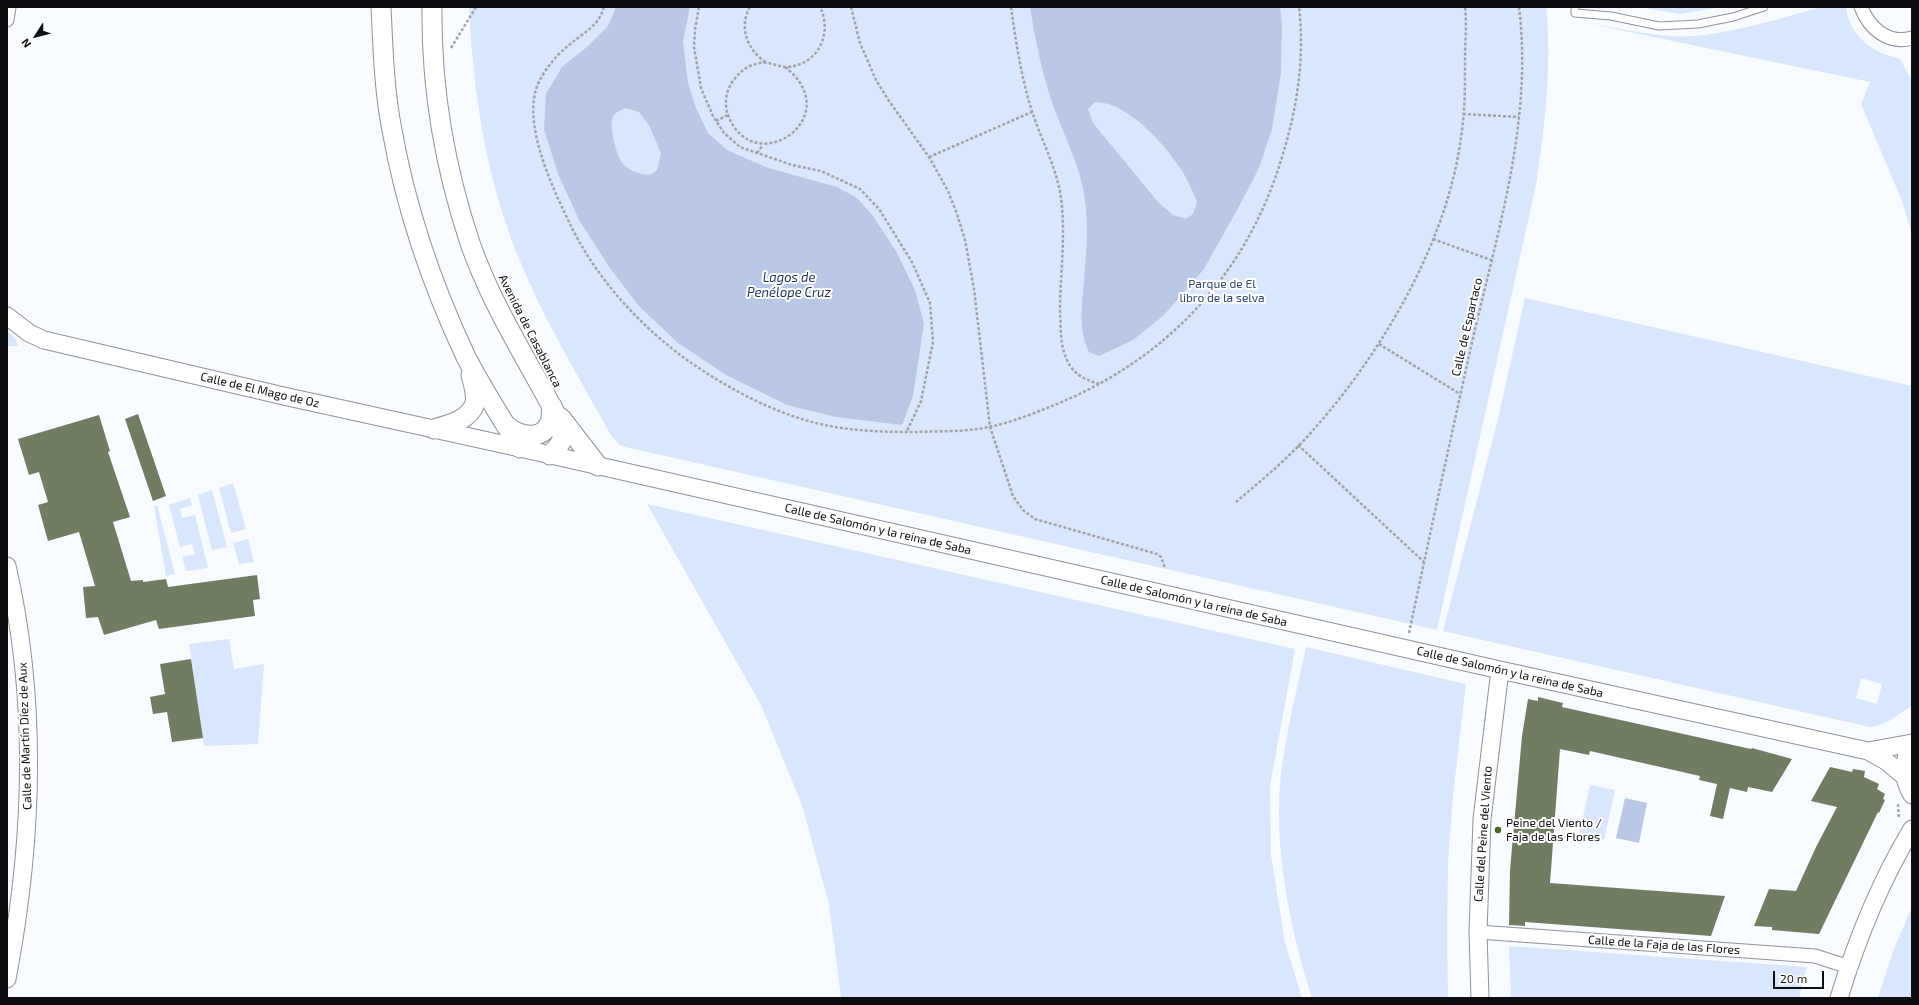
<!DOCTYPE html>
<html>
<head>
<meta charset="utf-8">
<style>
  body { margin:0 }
  #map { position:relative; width:1919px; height:1005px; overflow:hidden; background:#f8fbff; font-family:"Exo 2",sans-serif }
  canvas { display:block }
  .frame { position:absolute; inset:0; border:8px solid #0c0e11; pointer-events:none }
  .north { position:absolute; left:16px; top:16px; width:40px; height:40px; -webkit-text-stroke:3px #fff; paint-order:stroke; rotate:234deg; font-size:11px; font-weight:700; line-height:16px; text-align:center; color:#0c0e11 }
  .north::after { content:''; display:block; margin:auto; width:14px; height:18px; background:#0c0e11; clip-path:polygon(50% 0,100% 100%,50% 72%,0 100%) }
  .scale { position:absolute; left:1773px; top:971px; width:51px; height:18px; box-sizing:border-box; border:2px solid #0c0e11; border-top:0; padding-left:5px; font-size:12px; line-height:14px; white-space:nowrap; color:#0c0e11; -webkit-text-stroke:3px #fff; paint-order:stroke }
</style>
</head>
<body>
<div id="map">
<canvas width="1919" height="1005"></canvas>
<div class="frame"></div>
<div class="north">N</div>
<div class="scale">20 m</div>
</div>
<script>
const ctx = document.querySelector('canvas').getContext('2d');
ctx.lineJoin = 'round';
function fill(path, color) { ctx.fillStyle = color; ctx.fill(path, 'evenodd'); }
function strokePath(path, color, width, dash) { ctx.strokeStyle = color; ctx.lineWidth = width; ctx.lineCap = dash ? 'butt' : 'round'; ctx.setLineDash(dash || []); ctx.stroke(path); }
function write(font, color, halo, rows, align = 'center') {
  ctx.font = font + ' "Exo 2",sans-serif'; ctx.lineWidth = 4; ctx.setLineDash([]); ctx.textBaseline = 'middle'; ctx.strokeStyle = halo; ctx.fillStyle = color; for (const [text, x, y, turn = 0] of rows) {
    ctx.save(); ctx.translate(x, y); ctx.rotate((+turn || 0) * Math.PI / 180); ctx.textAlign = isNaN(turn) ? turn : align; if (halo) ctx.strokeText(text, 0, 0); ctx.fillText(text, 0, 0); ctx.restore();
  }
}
fill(new Path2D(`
  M 469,7 L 1546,7 C 1552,67 1545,126 1536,185 L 1437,630 L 621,446 L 612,437 C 578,376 541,315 515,249 C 485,171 473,90 469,7 Z
  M 1638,7 L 1722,7 L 1681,14 Z
  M 1821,7 L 1846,7 C 1848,29 1865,47 1884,54 C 1889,56 1895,56 1900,59 L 1912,81 L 1912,234 L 1902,201 L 1861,104 L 1870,82 L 1591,24 C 1617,28 1643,34 1669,36 C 1712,40 1778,19 1821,7 Z
  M 1525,298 L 1912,386 L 1912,706 C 1895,715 1891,724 1870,727 L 1443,631 L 1497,423 ZM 1861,678 L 1882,684 L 1877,704 L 1856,698 Z
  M 7,331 L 15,338 L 18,346 L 7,346 Z
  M 233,483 L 246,529 L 231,533 L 219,488 Z
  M 212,490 L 227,547 L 212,550 L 198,495 Z
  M 190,498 L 192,505 L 180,509 L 182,518 L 195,515 L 208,568 L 186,571 L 182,557 L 195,554 L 192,544 L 180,547 L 169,505 Z
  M 647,504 L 1295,649 L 1270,786 L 1271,855 L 1285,943 L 1302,998 L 841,998 L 829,904 L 802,805 L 761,705 Z
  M 157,505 L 175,574 L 166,576 L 154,506 Z
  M 248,539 L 254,562 L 239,564 L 233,543 Z
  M 229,639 L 234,669 L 264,664 L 258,744 L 204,746 L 189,644 Z
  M 1306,647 L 1466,684 C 1459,744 1451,804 1448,865 C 1447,909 1447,953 1448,998 L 1312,998 C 1290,929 1273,847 1281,774 C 1286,732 1297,689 1306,647 Z
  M 1590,785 L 1615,790 L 1604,840 L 1579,835 Z
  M 1912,907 L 1912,998 L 1878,998 L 1893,951 Z
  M 1509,946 L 1807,967 L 1799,998 L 1511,998 Z`), '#dae6fb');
fill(new Path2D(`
  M 616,7 L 690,7 L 683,41 L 688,83 L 696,108 L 708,133 L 727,150 L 768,168 L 837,187 L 857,198 L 873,216 L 896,251 L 915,290 L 924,324 L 913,396 L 902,425 L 836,417 L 787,405 L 726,375 L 678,343 L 638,305 L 610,268 L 579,220 L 558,174 L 544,129 L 546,94 L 562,67 L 587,47 L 608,26 ZM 625,108 L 639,112 L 649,125 L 661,153 L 657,170 L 650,175 C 639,174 632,172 624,165 C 617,159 610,130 612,120 C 613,113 619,111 625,108 Z
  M 1030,7 L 1280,7 L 1282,23 L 1281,73 L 1272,129 L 1259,168 L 1243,199 L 1204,269 L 1163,316 L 1133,340 L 1099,356 L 1089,352 C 1078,330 1082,305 1084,281 C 1086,257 1088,232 1086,208 C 1083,169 1063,135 1051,99 C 1041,69 1035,38 1030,7 ZM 1095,102 C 1129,102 1167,147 1184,174 C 1189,183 1193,193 1197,202 L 1193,214 L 1186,219 L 1173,215 L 1158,202 L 1093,123 L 1088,109 Z
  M 1625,798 L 1647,803 L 1639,843 L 1616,838 Z`), '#b9c9e5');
fill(new Path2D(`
  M 138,414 L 166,496 L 153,501 L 125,419 Z
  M 99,415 L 110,451 L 108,452 L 130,517 L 113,522 L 131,581 L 143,580 L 143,582 L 166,579 L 168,587 L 257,575 L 260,599 L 253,600 L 255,616 L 159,629 L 156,620 L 104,635 L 98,617 L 86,618 L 83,587 L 95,586 L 79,532 L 48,541 L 38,505 L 48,502 L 39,472 L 29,475 L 18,439 Z
  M 191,659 L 203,738 L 172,742 L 167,712 L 153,714 L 150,697 L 165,694 L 160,664 Z
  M 1538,697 L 1563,703 L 1562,707 L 1751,749 L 1752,748 L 1792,759 L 1772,792 L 1748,787 L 1747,792 L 1730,788 L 1723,819 L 1710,816 L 1717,784 L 1699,780 L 1700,776 L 1590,751 L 1589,755 L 1560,749 L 1550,883 L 1725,896 L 1711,936 L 1525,922 L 1525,926 L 1509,925 L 1510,870 L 1522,736 L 1528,699 L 1538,701 Z
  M 1830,767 L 1852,772 L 1853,769 L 1865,771 L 1864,777 L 1879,784 L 1877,789 L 1885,794 L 1883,799 L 1885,800 L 1879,813 L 1878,812 L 1819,934 L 1772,930 L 1772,927 L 1754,926 L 1769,889 L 1796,891 L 1816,847 L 1837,807 L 1811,801 Z`), '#707d62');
const service = new Path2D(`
  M 1575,7 L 1575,13 L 1611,16 L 1659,26 L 1698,24 L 1733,17 L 1764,7`);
const minor = new Path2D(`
  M 1861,7 C 1869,28 1888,45 1912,38
  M 7,20 L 9,7
  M 1478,932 L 1815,956 L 1849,967`);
const tertiary = new Path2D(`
  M 7,316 L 29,333 L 44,340 L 288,397 L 520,448 L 1500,670 L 1868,751 L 1886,761 L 1904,776
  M 7,566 C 38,701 33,843 7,979
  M 1912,745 C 1902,761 1902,779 1912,795
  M 1868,751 L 1912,743
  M 1480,998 L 1478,932 L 1482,819 L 1500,670
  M 1839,998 C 1857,939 1880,882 1912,829`);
const secondary = new Path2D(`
  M 381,7 C 383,48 384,90 392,130 C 406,209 432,285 466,357 C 482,388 501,418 520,448
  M 432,7 C 431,86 445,168 470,243 C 492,307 532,367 563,428 C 564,441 559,446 550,455
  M 561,418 L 598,466
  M 507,426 C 519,436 543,442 550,422 C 552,417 551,411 552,406
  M 434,429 C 448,425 470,420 475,403 C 477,395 473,383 471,375`);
strokePath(service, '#8d939b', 9);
strokePath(minor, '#8d939b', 15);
strokePath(tertiary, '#8d939b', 19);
strokePath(secondary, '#8d939b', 21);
strokePath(new Path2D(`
  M 604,7 C 599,26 583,33 569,45 C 555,56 539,76 535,93 C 526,133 554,191 571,226 C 597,279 639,325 687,360 C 723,385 762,407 805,420 C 841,431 879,432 916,432 C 940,431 966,432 989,427 C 1010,423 1032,414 1052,406 C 1165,361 1247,275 1282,157 C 1297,109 1305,58 1299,7
  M 699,7 L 695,29 L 694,47 L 701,88 L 713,116 L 724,133 L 740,147 L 792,165 L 821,171 L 860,189 L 879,209 L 912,262 L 930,303 L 933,342 L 921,401 L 907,431
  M 750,7 C 738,28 748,51 767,63
  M 851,7 L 860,43 L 876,80 L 889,101 L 929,157 L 948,191 L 957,214 L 965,240 L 974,289 L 990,427 L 1013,496 L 1023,510 L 1035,519 L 1157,554 L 1161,557 L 1165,568
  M 1011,7 C 1016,42 1021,77 1032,111 C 1041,140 1057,168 1061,198 C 1066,236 1060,275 1060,313 C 1061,326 1060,340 1064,352 C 1070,372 1081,379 1100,384
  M 451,48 L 476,7
  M 785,67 C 849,117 753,182 728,115 C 724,104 726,90 733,81 C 740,71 748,65 760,63 C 769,61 778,67 787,67 C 818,65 833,34 820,7
  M 1463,114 L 1519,117
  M 716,121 L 728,115
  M 757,153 L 763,145
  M 929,157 L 1032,112
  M 1433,239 L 1491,260
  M 1379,344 L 1460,394
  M 1298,445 L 1424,562
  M 1236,502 C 1263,479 1292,455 1315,428 C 1383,351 1448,240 1461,137 C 1465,112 1465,87 1465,61 C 1465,43 1467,25 1465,7
  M 1409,633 C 1430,534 1451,436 1473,338 C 1498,230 1533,119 1519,7
  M 1898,804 L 1899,819`), '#a1a3a7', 2.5, [3, 2]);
strokePath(service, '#fff', 7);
strokePath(minor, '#fff', 13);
strokePath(tertiary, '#fff', 17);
strokePath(secondary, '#fff', 19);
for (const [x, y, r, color] of [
  [1498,830,4,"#49671b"]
]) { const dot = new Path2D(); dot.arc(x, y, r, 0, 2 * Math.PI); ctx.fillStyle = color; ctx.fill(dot); strokePath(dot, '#fff', 1.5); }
write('12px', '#31486f', '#fff', [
  ["Parque de El",1222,284],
  ["libro de la selva",1222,298]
]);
write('12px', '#0c0e11', '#fff', [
  ["Calle de Espartaco",1467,327,-77],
  ["Avenida de Casablanca",530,331,63],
  ["Calle de El Mago de Oz",260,390,13],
  ["Calle de Salomón y la reina de Saba",878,529,13],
  ["Calle de Salomón y la reina de Saba",1194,601,13],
  ["Calle de Salomón y la reina de Saba",1510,672,13],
  ["Calle de Martín Díez de Aux",25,736,-92],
  ["Calle del Peine del Viento",1483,834,-86],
  ["Calle de la Faja de las Flores",1664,945,4]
]);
write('12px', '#0c0e11', '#fff', [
  ["Peine del Viento /",1506,823],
  ["Faja de las Flores",1506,837]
], 'left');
write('italic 13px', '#1f355a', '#fff', [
  ["Lagos de",789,278],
  ["Penélope Cruz",789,293]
]);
</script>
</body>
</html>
